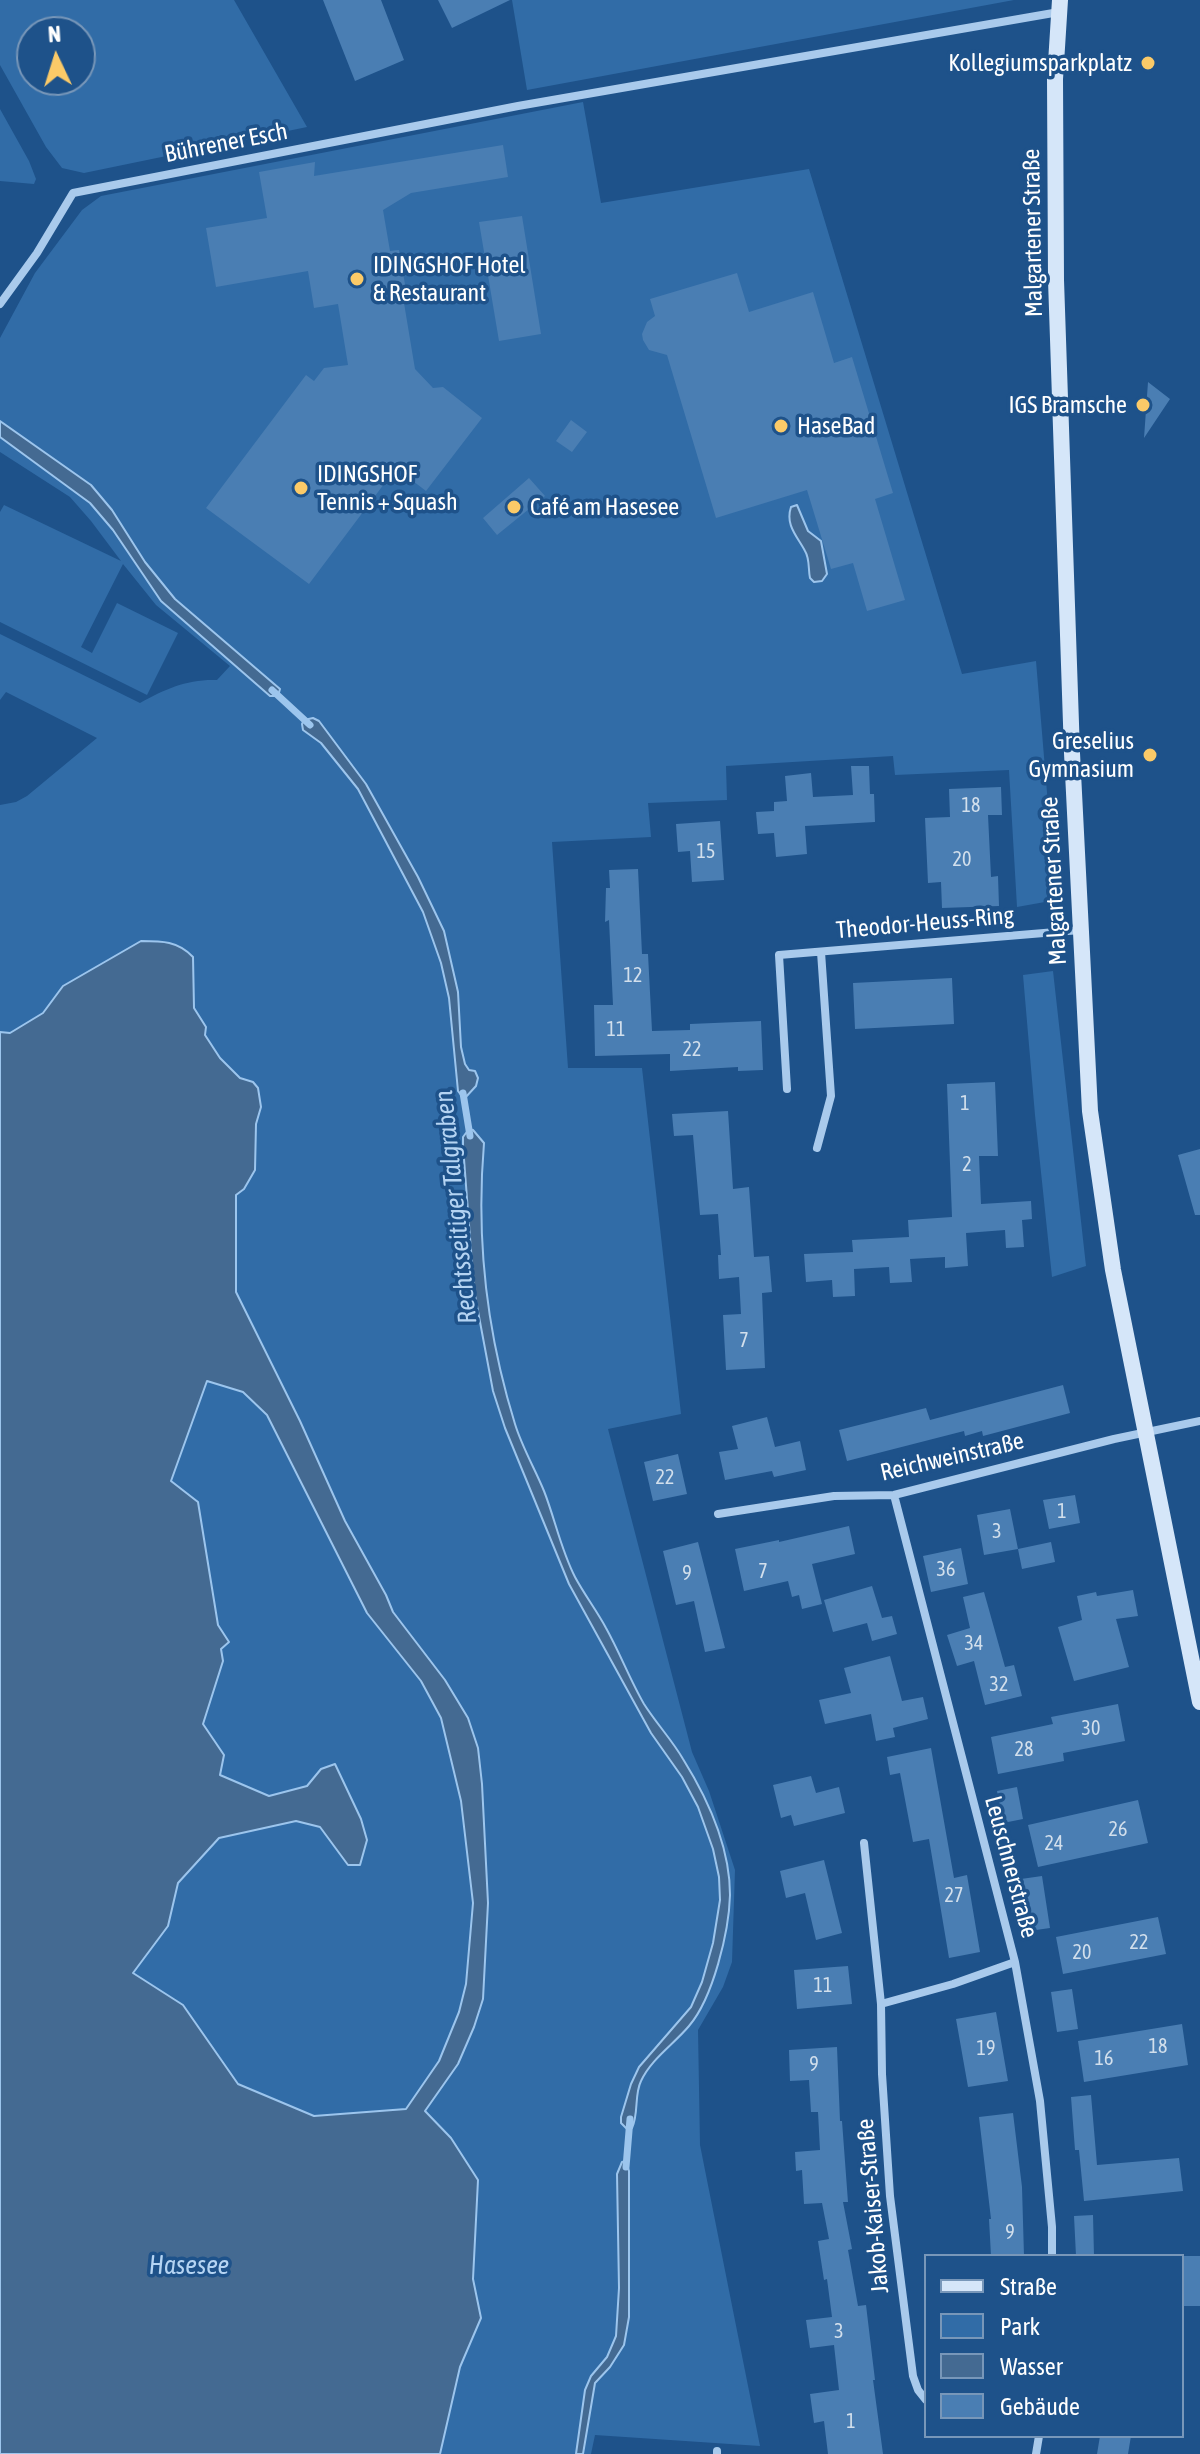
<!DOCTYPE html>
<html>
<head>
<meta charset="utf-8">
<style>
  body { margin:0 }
  #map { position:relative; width:1200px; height:2454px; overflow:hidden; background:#1e528a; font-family:"Asap Condensed",sans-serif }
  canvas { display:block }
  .legend { position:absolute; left:924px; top:2254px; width:260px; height:184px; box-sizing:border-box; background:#1e528a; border:2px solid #7897b9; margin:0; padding:10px 14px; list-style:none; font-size:24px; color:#fff }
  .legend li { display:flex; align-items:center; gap:16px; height:40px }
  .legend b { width:40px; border:2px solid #7897b9 }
  .north { position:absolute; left:16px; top:16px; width:80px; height:80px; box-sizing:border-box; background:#1e528a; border:2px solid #7897b9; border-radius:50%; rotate:356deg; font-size:22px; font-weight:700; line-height:32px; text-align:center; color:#fff }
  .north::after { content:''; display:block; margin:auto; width:28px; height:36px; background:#fbca68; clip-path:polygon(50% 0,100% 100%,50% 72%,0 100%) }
</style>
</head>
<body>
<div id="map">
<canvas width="1200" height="2454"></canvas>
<ul class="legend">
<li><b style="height:10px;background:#d5e6f9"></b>Straße</li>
<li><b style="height:22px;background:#316ca7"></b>Park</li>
<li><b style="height:22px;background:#446a92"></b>Wasser</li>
<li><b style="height:22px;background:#4a7eb3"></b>Gebäude</li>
</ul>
<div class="north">N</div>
</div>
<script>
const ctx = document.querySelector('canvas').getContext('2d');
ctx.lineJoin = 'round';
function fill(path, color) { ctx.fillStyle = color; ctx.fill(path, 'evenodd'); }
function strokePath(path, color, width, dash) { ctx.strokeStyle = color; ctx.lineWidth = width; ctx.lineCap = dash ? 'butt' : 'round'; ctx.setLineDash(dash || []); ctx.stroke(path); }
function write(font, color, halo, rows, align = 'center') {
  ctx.font = font + ' "Asap Condensed",sans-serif'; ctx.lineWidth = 7; ctx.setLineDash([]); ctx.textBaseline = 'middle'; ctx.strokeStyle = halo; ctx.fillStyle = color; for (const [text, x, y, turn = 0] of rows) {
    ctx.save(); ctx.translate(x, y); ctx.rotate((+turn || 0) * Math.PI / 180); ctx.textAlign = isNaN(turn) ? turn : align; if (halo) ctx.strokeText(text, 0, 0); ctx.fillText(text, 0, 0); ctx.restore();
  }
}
fill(new Path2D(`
  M 0,0 L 234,0 L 307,127 L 84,173 L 62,168 L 46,147 L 0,65 ZM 32,32 L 80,32 L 80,80 L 32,80 Z
  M 512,0 L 1014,0 L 527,90 Z
  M 583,102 L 601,203 L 809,169 L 962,674 L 1036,661 L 1056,900 L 1017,907 L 1009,770 L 895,775 L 893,756 L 726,766 L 727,800 L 648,803 L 651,837 L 552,842 L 568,1068 L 642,1068 L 681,1414 L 608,1429 L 692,1752 L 709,1791 L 735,1870 L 732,1962 L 723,1987 L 698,2030 L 700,2145 L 760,2446 L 595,2435 L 591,2454 L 0,2454 L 0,805 L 16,802 L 27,796 L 97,738 L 6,692 L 0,700 L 0,634 L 140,703 C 165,689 187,679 217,680 L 230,666 L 156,605 L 123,564 L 81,647 L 92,653 L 117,603 L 178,633 L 147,695 L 0,622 L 0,512 L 4,505 L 121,561 L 91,521 L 70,497 L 0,452 L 0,437 L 90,503 L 113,530 L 145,579 L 240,654 L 175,599 L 145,562 L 112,510 L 91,485 L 0,421 L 0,338 L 35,273 L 82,210 L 101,196 Z
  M 0,109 L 29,161 L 36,179 L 34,184 L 0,181 Z
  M 1053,971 L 1086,1266 L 1052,1277 L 1035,1115 L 1023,975 Z`), '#316ca7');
const water = new Path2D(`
  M 0,421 L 91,485 L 112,510 L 145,562 L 175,599 L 280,689 L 278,696 L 270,696 L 161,601 L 113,530 L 90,503 L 0,437 Z
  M 797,505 L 808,531 L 821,541 L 827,574 L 822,581 L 814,582 L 810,578 C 808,569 810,559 805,551 C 797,536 785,525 791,507 Z
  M 313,718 L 319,721 L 366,784 L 418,877 L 444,931 L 458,992 L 461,1047 L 465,1064 L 469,1070 L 475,1071 L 478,1078 L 476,1086 L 464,1099 L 458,1091 L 449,998 L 441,963 L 423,912 L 358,789 L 321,743 L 303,730 L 302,724 L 304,720 Z
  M 141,941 C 162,941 178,941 193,957 L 194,1008 L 206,1027 L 205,1035 L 220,1058 L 240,1078 L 253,1082 L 258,1088 L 261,1107 L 256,1124 L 255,1170 L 244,1189 L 236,1195 L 236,1292 L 300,1421 L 345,1521 L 386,1595 L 393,1612 L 445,1680 L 468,1718 L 478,1748 L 482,1784 L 488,1903 L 483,1999 L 474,2027 L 458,2064 L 425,2111 L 451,2138 L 478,2180 L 473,2279 L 481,2318 L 460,2367 L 440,2454 L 0,2454 L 0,1032 L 10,1033 L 43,1013 L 63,986 ZM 207,1381 L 243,1392 L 267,1415 L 367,1613 L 421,1681 L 441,1718 L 461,1801 L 473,1903 L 466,1984 L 459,2012 L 439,2061 L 406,2109 L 314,2116 L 238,2084 L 183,2005 L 133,1973 L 168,1926 L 178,1883 L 219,1838 L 296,1821 L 320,1827 L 348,1865 L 360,1865 L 367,1840 L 361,1819 L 335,1764 L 321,1769 L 307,1786 L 269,1796 L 220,1775 L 224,1755 L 203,1724 L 223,1661 L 221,1649 L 229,1642 L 218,1625 L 198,1502 L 171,1481 Z
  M 469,1129 L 473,1130 L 484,1143 C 476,1237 487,1334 515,1424 C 522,1447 535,1469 544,1491 C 555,1519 561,1550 575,1577 C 584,1594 597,1611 606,1628 C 620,1653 630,1680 644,1704 C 656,1723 672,1740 683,1759 C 708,1799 730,1847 730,1895 C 729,1932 713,1998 689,2026 C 674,2044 651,2059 641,2081 C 634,2095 639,2113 632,2128 L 627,2129 L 621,2123 L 621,2117 L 631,2084 L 639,2067 L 691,2007 L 702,1982 L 713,1943 L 720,1900 L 719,1877 L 713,1849 L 698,1807 L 682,1777 L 651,1733 L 569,1584 L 505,1428 L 493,1391 L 474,1290 L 463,1146 L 463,1137 Z
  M 626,2161 L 629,2171 L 629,2317 L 624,2345 L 610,2367 L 595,2383 L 583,2454 L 576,2454 L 585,2390 L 591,2376 L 607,2357 L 616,2336 L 619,2288 L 617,2174 L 622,2162 Z`);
fill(water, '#446a92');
strokePath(water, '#9cc5ed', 2);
strokePath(new Path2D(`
  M 272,690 L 310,725
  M 463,1093 L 470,1136
  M 626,2167 L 630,2119`), '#9cc5ed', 7);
fill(new Path2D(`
  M 323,0 L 381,0 L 404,60 L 355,81 Z
  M 438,0 L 510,0 L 452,28 Z
  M 503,145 L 508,177 L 411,193 L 383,210 L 390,251 L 399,250 L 406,290 L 402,291 L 415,369 L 433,388 L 443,387 L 482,418 L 426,491 L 396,468 L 309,584 L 206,508 L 306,375 L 314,381 L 324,368 L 348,365 L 338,304 L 314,308 L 308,271 L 216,287 L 206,228 L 267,218 L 259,172 L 315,162 L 314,176 Z
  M 522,216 L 541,334 L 499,341 L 479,222 Z
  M 737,273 L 749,312 L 813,292 L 834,363 L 852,357 L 893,493 L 875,499 L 905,600 L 867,611 L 853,563 L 831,569 L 807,490 L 716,518 L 667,355 L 649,350 L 643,340 L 642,334 L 647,322 L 655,316 L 650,299 Z
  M 1148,382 L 1170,399 L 1144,438 Z
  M 571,420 L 587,432 L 572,452 L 556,441 Z
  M 529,478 L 545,496 L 497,535 L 483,518 Z
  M 851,766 L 869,766 L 870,794 L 874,794 L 875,822 L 805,826 L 807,854 L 776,857 L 774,833 L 758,834 L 756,812 L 774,811 L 774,802 L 787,801 L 785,776 L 811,773 L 813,797 L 853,795 Z
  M 1001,787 L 1002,815 L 988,815 L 991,877 L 998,876 L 999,906 L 942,908 L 941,882 L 928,883 L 925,818 L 950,817 L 949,789 Z
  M 720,821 L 724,880 L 692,882 L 690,851 L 678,852 L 676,824 Z
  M 638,869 L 642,954 L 648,954 L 652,1031 L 690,1030 L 690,1024 L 761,1021 L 763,1070 L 738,1071 L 738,1067 L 670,1071 L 670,1054 L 595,1056 L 594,1005 L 613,1005 L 609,920 L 605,922 L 606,888 L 610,888 L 609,870 Z
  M 952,978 L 954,1024 L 855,1029 L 853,983 Z
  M 995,1082 L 998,1156 L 979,1156 L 981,1204 L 1031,1201 L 1032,1219 L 1022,1220 L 1024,1247 L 1006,1248 L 1005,1230 L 966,1233 L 968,1266 L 945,1268 L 945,1257 L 910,1259 L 912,1282 L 890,1283 L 889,1267 L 854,1269 L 855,1296 L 833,1297 L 832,1280 L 806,1282 L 804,1254 L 853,1252 L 852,1240 L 909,1237 L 908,1220 L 952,1217 L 947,1084 Z
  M 728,1111 L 733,1189 L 749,1187 L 754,1257 L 769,1256 L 772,1292 L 762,1293 L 765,1368 L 726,1370 L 723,1315 L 741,1314 L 739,1277 L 719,1279 L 718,1255 L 721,1255 L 718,1214 L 700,1215 L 693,1135 L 674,1136 L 672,1114 Z
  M 1200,1149 L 1200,1215 L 1195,1215 L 1178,1155 Z
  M 1063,1385 L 1070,1413 L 983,1436 L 982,1431 L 965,1436 L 964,1431 L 847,1461 L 839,1430 L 926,1408 L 930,1420 Z
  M 767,1417 L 775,1447 L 800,1441 L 806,1470 L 774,1477 L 772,1471 L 725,1480 L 719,1452 L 738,1449 L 732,1426 Z
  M 678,1454 L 687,1494 L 653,1501 L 644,1462 Z
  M 1075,1495 L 1080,1523 L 1049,1529 L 1043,1500 Z
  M 1010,1509 L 1018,1549 L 984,1555 L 977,1515 Z
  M 849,1526 L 855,1554 L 812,1564 L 822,1604 L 802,1609 L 799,1595 L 792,1597 L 788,1581 L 744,1591 L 735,1549 L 779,1540 L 779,1542 Z
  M 698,1542 L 725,1648 L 705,1652 L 694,1601 L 676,1605 L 663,1551 Z
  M 1051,1542 L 1055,1562 L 1022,1569 L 1018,1549 Z
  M 961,1548 L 968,1584 L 931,1592 L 923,1556 Z
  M 872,1586 L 882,1618 L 892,1616 L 897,1634 L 872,1641 L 867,1623 L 833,1632 L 824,1600 Z
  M 1133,1590 L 1138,1616 L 1116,1619 L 1129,1667 L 1074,1681 L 1058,1627 L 1082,1620 L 1077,1596 L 1096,1592 L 1097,1596 Z
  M 984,1592 L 1005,1667 L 1014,1665 L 1022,1696 L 985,1705 L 974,1661 L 957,1666 L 947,1635 L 970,1628 L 963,1597 Z
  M 890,1656 L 902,1701 L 923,1697 L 928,1719 L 893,1728 L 895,1737 L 876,1741 L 871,1714 L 825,1724 L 819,1700 L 851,1693 L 844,1668 Z
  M 1118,1704 L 1125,1741 L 1063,1753 L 1064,1761 L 998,1774 L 991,1737 L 1053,1724 L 1051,1717 Z
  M 931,1748 L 954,1878 L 967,1875 L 980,1952 L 949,1958 L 929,1839 L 913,1842 L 900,1773 L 890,1775 L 887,1757 Z
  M 811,1776 L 816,1793 L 839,1787 L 845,1813 L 794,1826 L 791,1815 L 781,1818 L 773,1785 Z
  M 1017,1787 L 1023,1819 L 1003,1823 L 997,1791 Z
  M 1138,1800 L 1148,1843 L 1038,1867 L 1028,1825 Z
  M 824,1860 L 842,1933 L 816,1940 L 805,1893 L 786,1898 L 780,1871 Z
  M 1042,1876 L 1050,1928 L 1029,1931 L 1021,1879 Z
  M 1158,1917 L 1166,1954 L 1063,1974 L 1056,1937 Z
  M 848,1966 L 852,2004 L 797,2009 L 794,1970 Z
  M 1072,1989 L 1078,2029 L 1057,2032 L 1051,1992 Z
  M 996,2012 L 1008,2081 L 968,2087 L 956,2019 Z
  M 1182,2024 L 1188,2065 L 1084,2082 L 1078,2041 Z
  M 837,2047 L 840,2121 L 842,2121 L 848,2202 L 843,2202 L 852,2249 L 848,2250 L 858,2306 L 866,2305 L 875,2380 L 873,2380 L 883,2454 L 828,2454 L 824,2421 L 814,2423 L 810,2394 L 839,2390 L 834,2345 L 810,2348 L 806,2320 L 832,2317 L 827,2279 L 824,2280 L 818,2241 L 829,2239 L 822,2203 L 804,2204 L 802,2170 L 796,2171 L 795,2152 L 820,2150 L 818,2112 L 811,2112 L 809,2080 L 790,2081 L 789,2050 Z
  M 1091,2095 L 1097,2165 L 1179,2158 L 1183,2191 L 1084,2201 L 1079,2150 L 1075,2150 L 1071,2097 Z
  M 1013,2113 L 1022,2187 L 1024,2256 L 991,2256 L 989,2219 L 991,2219 L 979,2117 Z
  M 1093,2215 L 1094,2256 L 1076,2256 L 1074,2216 Z
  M 1182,2256 L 1200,2256 L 1200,2306 L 1182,2306 Z
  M 1100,2436 L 1131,2436 L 1128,2454 L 1097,2454 Z`), '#4a7eb3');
strokePath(new Path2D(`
  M 0,304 L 37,253 L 73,193 L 518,106 L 1059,12
  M 787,1089 L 779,955 L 1080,930
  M 817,1148 L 831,1096 L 821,952
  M 894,1495 L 1015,1962 L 1040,2101 L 1052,2227 L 1052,2256
  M 718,1514 L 834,1496 L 894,1495 L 1114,1439 L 1200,1421
  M 864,1843 L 881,2004 L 882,2074 L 890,2196 L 913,2376 L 918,2390 L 926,2400
  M 881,2004 L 953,1984 L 1015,1962
  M 717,2454 L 717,2451
  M 1036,2454 L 1039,2436`), '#a9caec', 8);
strokePath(new Path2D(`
  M 1060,0 L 1055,79 L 1056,280 L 1072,753 L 1090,1111 L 1113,1270 L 1200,1702`), '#d5e6f9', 16);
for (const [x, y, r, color] of [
  [1148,63,8,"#fbca68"],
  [357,279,8,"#fbca68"],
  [1143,405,8,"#fbca68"],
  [781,426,8,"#fbca68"],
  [301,488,8,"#fbca68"],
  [514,507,8,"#fbca68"],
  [1150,755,8,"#fbca68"]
]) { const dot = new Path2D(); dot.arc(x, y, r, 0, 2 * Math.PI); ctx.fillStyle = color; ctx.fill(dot); strokePath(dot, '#1e528a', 3); }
write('20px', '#d2dfec', null, [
  ["18",971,806],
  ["15",706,852],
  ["20",962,860],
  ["12",633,976],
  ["11",616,1030],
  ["22",692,1050],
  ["1",965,1104],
  ["2",967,1165],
  ["7",744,1341],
  ["22",665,1478],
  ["1",1062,1512],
  ["3",997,1532],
  ["36",946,1570],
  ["7",763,1572],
  ["9",687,1574],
  ["34",974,1644],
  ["32",999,1685],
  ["30",1091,1729],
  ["28",1024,1750],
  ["26",1118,1830],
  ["24",1054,1844],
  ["27",954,1896],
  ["22",1139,1943],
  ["20",1082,1953],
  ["11",823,1986],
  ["18",1158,2047],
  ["19",986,2049],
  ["16",1104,2059],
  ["9",814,2065],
  ["9",1010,2233],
  ["3",839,2332],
  ["1",851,2422]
]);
write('24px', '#fff', '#1e528a', [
  ["Kollegiumsparkplatz",1132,63,"right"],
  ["IDINGSHOF Hotel",373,265],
  ["& Restaurant",373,293],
  ["IGS Bramsche",1127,405,"right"],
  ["HaseBad",797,426],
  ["IDINGSHOF",317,474],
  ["Tennis + Squash",317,502],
  ["Café am Hasesee",530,507],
  ["Greselius",1134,741,"right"],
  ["Gymnasium",1134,769,"right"]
], 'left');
write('24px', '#fff', '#1e528a', [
  ["Bührener Esch",226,143,-11],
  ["Malgartener Straße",1033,233,-91],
  ["Malgartener Straße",1054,881,-93],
  ["Theodor-Heuss-Ring",925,923,-5],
  ["Reichweinstraße",952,1457,-13],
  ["Leuschnerstraße",1011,1867,75],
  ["Jakob-Kaiser-Straße",873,2206,-95]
]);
write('italic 26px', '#b5d4f3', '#1e528a', [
  ["Rechtsseitiger Talgraben",456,1207,-96],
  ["Hasesee",189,2266]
]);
</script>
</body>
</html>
